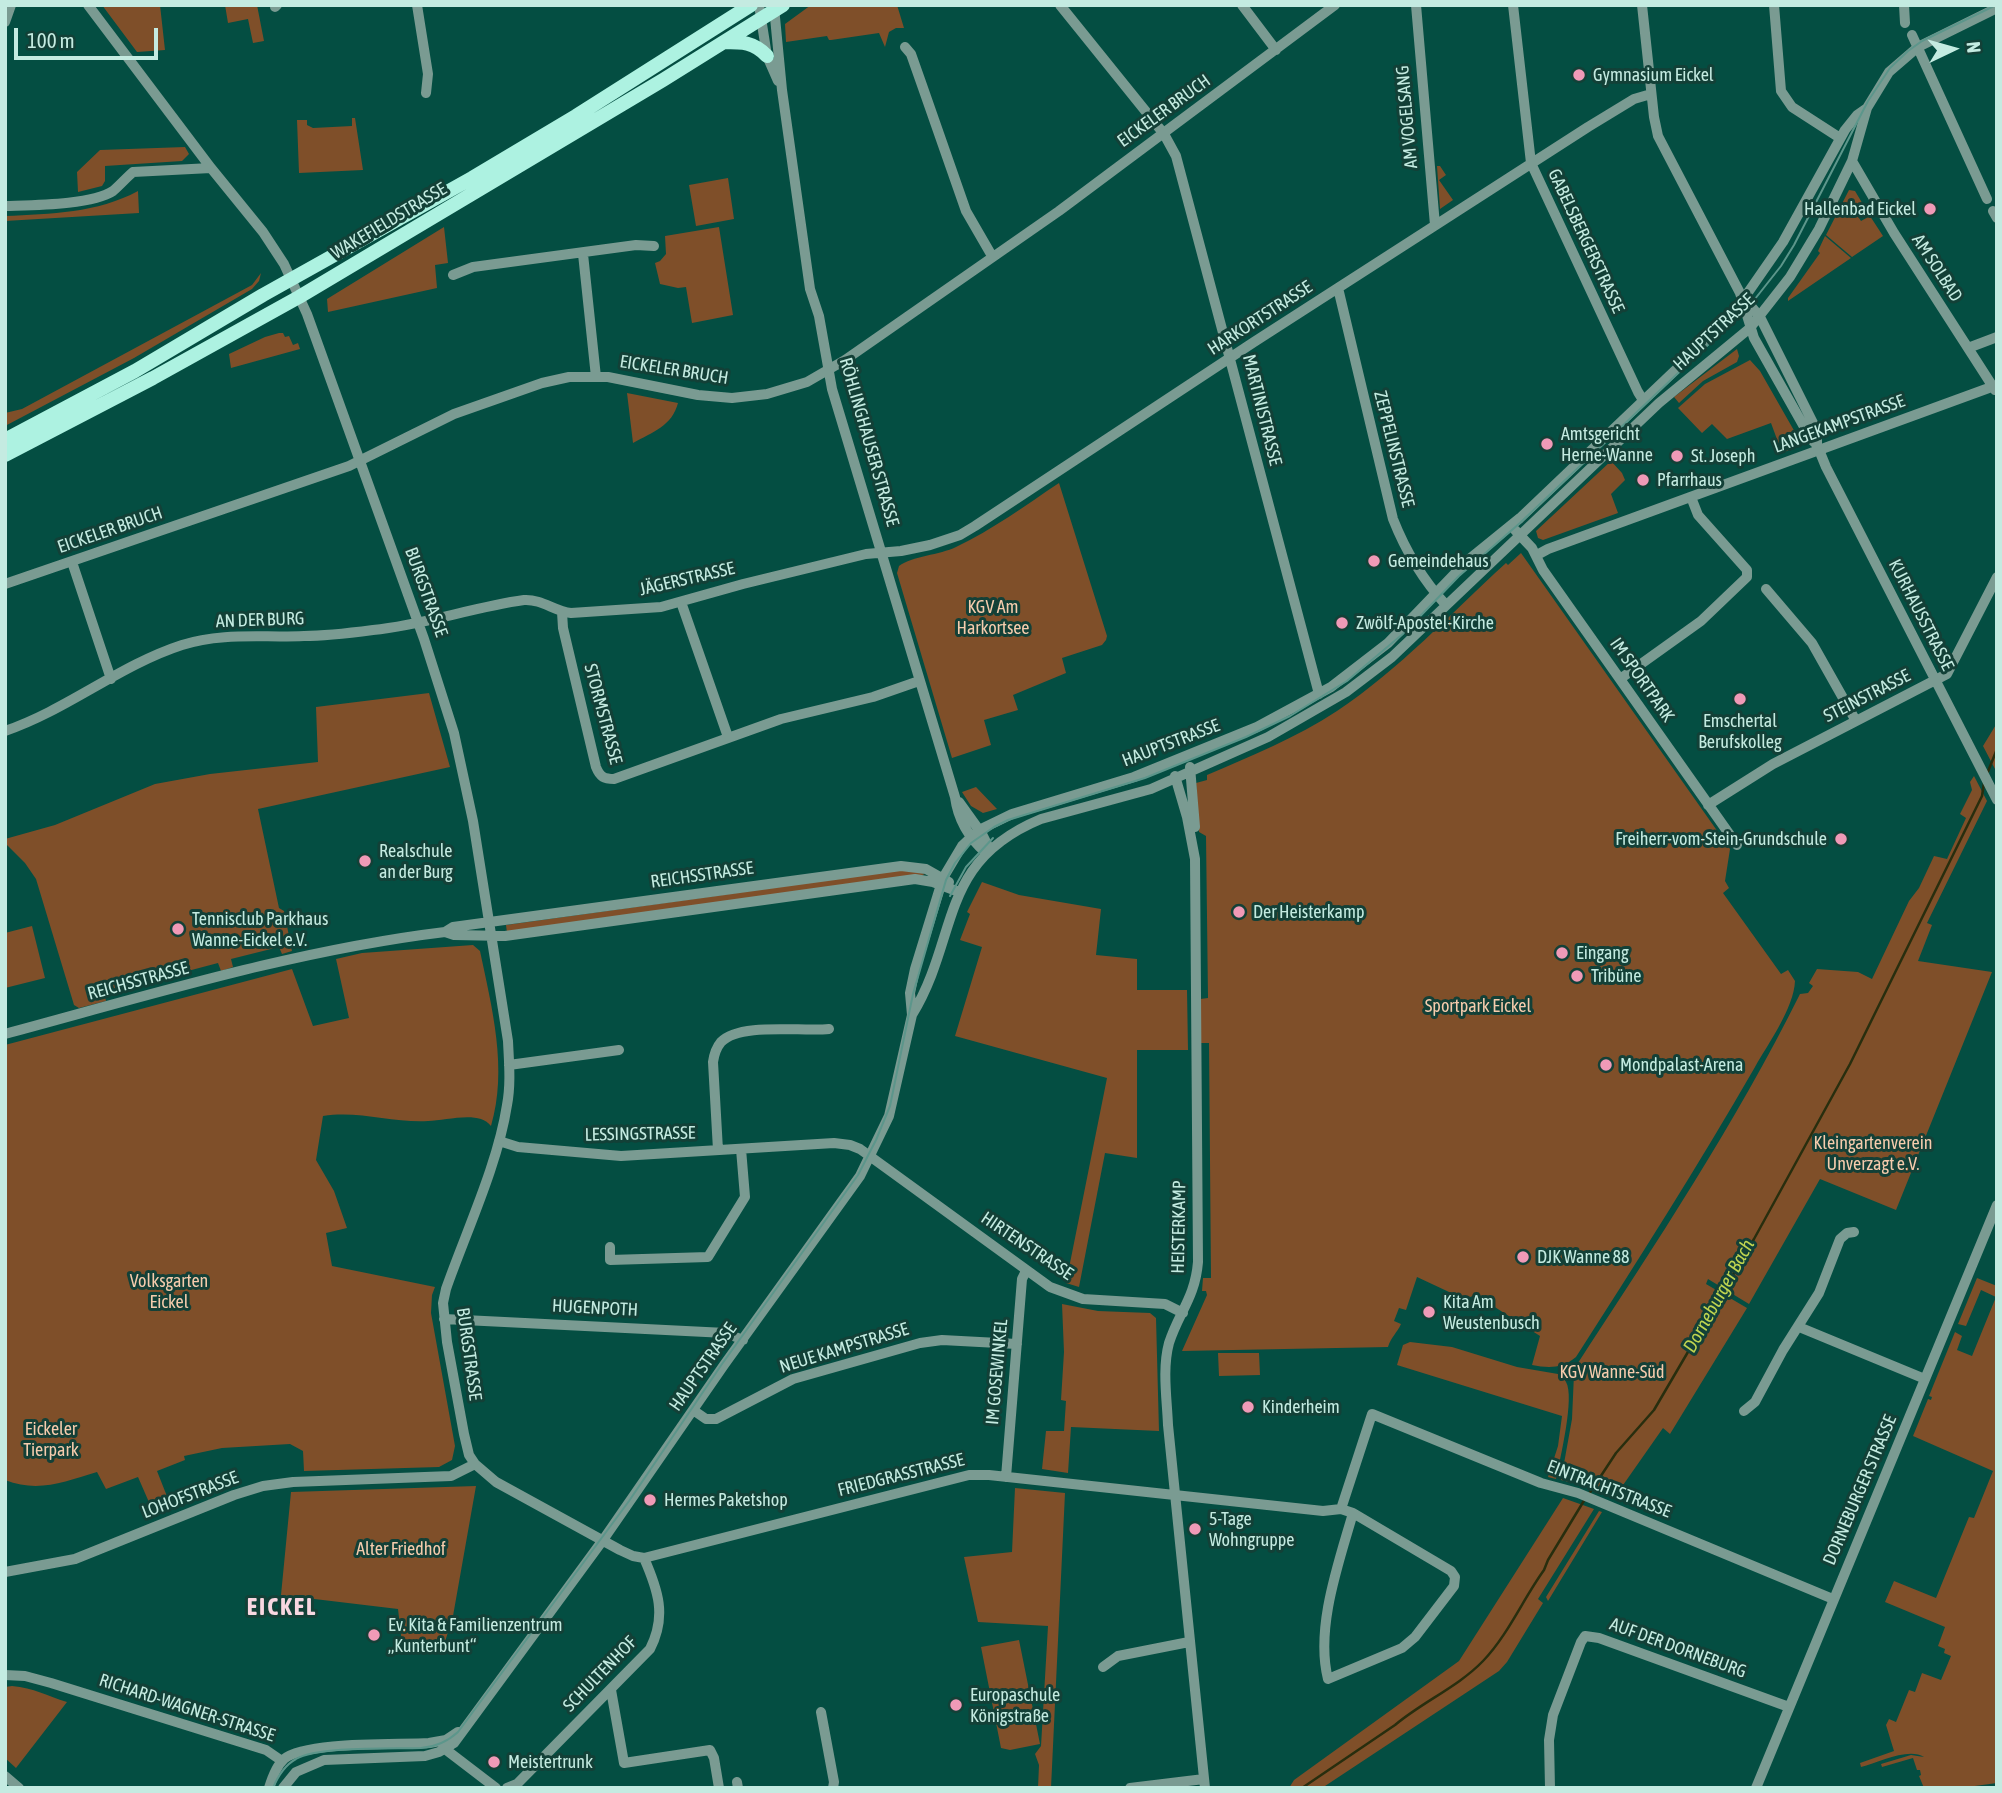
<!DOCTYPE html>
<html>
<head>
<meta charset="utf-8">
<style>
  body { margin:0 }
  #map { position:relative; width:2002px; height:1793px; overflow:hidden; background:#044e42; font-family:"Asap Condensed",sans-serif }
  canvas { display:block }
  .frame { position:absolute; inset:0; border:7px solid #c4ebe1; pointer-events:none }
  .north { position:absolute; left:1918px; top:14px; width:70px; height:70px; -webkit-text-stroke:5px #134037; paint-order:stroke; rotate:85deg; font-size:19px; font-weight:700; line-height:28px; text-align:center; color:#c4ebe1 }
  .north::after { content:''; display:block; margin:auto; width:24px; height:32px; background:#c4ebe1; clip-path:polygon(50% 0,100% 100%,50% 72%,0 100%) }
  .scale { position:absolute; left:14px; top:28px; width:144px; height:32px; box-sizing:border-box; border:4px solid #c4ebe1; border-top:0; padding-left:9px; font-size:21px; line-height:24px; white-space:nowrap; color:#c4ebe1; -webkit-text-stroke:5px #134037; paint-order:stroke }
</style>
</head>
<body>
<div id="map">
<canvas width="2002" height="1793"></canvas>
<div class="frame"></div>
<div class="north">N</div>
<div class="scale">100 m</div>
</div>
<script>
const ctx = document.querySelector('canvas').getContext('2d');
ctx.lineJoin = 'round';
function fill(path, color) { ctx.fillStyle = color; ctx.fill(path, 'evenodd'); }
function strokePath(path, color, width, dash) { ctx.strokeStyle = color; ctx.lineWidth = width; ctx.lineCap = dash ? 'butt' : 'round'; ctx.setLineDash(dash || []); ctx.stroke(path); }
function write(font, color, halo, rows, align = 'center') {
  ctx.font = font + ' "Asap Condensed",sans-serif'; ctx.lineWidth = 6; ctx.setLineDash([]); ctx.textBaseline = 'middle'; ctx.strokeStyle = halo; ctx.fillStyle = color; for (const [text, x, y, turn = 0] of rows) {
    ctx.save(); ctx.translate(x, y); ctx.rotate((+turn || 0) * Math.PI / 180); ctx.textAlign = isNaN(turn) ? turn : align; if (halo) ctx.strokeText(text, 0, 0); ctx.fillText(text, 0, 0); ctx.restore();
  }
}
fill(new Path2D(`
  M 102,5 L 160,5 L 165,50 L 137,52 Z
  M 225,5 L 257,5 L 264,41 L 253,43 L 248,19 L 228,23 Z
  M 811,5 L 897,5 L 904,28 L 896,28 L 889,32 L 885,47 L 879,33 L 831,40 L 829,40 L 827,36 L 786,42 L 785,24 Z
  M 352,118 L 355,118 L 363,170 L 299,173 L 297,120 L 307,120 L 307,125 L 313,128 L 352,126 Z
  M 185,147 L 189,154 L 182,161 L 105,166 L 105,181 L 102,186 L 78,192 L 77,172 L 100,150 Z
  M 1437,166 L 1440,166 L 1446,175 L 1439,180 L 1453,200 L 1440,209 Z
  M 728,178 L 734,219 L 696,226 L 689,185 Z
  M 1849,190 L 1855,191 L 1864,206 L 1855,212 L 1861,221 L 1870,216 L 1883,236 L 1852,257 L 1826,235 Z
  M 138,191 L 139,213 L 5,221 L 5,216 C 51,214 97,213 138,191 Z
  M 444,227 L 448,263 L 435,265 L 437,288 L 328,312 L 327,299 Z
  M 719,227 L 733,315 L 692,323 L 686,287 L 678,288 L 660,284 L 655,263 L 660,261 L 666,254 L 665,236 Z
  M 1825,236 L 1851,258 L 1788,301 L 1788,298 L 1820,253 L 1818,251 Z
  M 261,273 L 259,281 L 252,289 L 134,358 L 5,426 L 5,413 L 22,409 L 252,285 Z
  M 279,333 L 283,333 L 285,337 L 289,336 L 293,345 L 298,343 L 300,349 L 231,368 L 229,354 L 265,337 Z
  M 1737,349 L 1739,356 L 1737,362 L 1703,381 L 1679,403 L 1674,397 Z
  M 1750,360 L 1760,371 L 1800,441 L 1799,446 L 1782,453 L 1771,423 L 1727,439 L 1712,424 L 1702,433 L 1678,408 L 1705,384 Z
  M 627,393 L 678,403 C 672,426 653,432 633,443 Z
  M 1611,461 L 1622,473 L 1625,480 L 1611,494 L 1618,513 L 1543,540 L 1538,538 L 1536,531 Z
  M 1059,483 L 1107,636 L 1106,640 L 1102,645 L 1062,658 L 1066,673 L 1013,695 L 1018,710 L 984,720 L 991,745 L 952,758 L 897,573 L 899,566 C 912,556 940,555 956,547 C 992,530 1026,505 1059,483 Z
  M 1521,553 L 1730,849 L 1725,881 L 1729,888 L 1723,893 L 1781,974 L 1788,970 L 1795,981 C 1794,1008 1768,1044 1755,1067 C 1698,1166 1637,1262 1576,1357 C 1562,1369 1548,1368 1532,1365 L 1540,1336 L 1476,1295 L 1464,1299 L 1417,1277 L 1406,1310 L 1399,1308 L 1394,1321 L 1401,1324 C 1397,1333 1391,1337 1388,1347 L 1182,1351 L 1207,1295 L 1206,1291 L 1202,1291 L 1203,1278 L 1211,1278 L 1209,1043 L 1200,1043 L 1200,999 L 1208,998 L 1206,836 L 1199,832 L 1196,783 L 1207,780 L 1207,775 C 1251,756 1296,738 1337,711 C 1400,669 1450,614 1506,563 L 1508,565 Z
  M 429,693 L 450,767 L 258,809 L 279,908 L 284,911 L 292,951 L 282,954 L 279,947 L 231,959 L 233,967 L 221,971 L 218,963 L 165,977 L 164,975 L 104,991 L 106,1001 L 79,1008 L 74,1005 L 36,879 L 25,863 L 5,843 L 5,839 L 55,825 L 155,784 L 210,774 L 318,762 L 316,707 Z
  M 1997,723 L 1997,768 L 1995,769 L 1983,746 Z
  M 1974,776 L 1987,801 L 1927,923 L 1932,925 L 1918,961 L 1992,972 L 1896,1210 L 1820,1179 L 1749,1304 L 1708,1279 L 1706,1284 L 1747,1308 L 1670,1434 L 1663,1428 L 1614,1498 L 1582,1485 L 1561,1480 L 1572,1419 L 1574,1374 L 1576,1366 C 1655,1245 1736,1123 1800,994 L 1808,993 L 1813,986 L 1809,983 L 1817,969 L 1858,972 L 1872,979 L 1909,901 L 1919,888 L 1934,856 L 1947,859 L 1966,818 L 1960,814 L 1972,790 L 1970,782 Z
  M 976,787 L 997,809 L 983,813 L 971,806 L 962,792 Z
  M 908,869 L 925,874 L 920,876 L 507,933 L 506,925 Z
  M 982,882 L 1019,895 L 1101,909 L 1096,955 L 1137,959 L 1137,990 L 1187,990 L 1188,1050 L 1137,1050 L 1137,1158 L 1105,1153 L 1079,1287 L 1066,1283 L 1107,1078 L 955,1036 L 982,947 L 960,940 L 970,914 L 967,912 Z
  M 32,926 L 45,978 L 5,988 L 5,933 Z
  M 473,945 L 480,951 C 492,1008 508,1069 491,1126 C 479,1110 446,1121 428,1121 C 393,1123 358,1110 323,1116 L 316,1160 L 334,1191 L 347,1228 L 326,1233 L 332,1266 L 435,1287 L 432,1295 L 431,1313 L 455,1446 L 452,1460 L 439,1467 L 304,1471 L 303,1451 L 290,1444 L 222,1448 L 184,1456 L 185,1460 L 157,1471 L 172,1509 L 155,1516 L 138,1477 L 106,1489 L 97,1472 C 64,1482 38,1493 5,1480 L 5,1045 L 292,969 L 313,1026 L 349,1018 L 336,959 L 362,953 Z
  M 1977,1278 L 1997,1286 L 1997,1783 L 1960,1788 L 1924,1788 L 1919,1776 L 1921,1775 L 1920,1770 L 1917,1770 L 1913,1758 L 1882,1767 L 1881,1764 L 1911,1755 L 1924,1757 C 1909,1747 1879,1762 1861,1767 L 1860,1763 L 1894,1751 L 1886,1725 L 1889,1719 L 1896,1722 L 1909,1690 L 1915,1692 L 1922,1673 L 1941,1680 L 1951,1656 L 1944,1653 L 1945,1649 L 1938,1646 L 1945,1627 L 1885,1602 L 1894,1581 L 1936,1598 L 1969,1517 L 1974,1518 L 1993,1471 L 1913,1436 L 1928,1399 L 1931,1400 L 1932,1397 L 1929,1396 L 1955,1332 L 1962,1336 L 1957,1350 L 1972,1356 L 1996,1297 L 1981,1290 L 1966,1326 L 1958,1324 Z
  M 1062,1304 L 1098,1311 L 1150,1313 L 1156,1318 L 1159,1431 L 1071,1427 L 1068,1473 L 1042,1469 L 1046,1431 L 1064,1431 L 1066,1401 L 1061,1400 L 1064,1352 Z
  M 1410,1342 L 1452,1347 L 1517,1367 L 1558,1374 C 1561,1376 1564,1378 1566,1382 C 1575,1397 1560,1459 1556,1479 L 1548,1477 L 1558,1446 L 1562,1416 L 1397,1365 L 1403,1345 Z
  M 1218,1353 L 1259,1353 L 1260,1375 L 1219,1376 Z
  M 476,1486 L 453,1616 L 444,1645 L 402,1643 L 398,1609 L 281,1595 L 291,1492 Z
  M 1015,1488 L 1065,1493 L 1051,1788 L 1038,1788 L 1039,1765 L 1035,1754 L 1041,1746 L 1048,1626 L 978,1622 L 964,1557 L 1012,1552 Z
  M 1563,1498 L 1594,1509 L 1538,1599 L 1543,1603 L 1507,1662 L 1499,1671 L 1322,1788 L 1289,1788 L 1294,1780 L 1459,1661 Z
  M 1599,1511 L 1602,1512 L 1548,1601 L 1546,1597 Z
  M 1019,1640 L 1040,1744 L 1010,1750 L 1001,1748 L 981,1647 Z
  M 12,1686 C 34,1688 47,1696 67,1702 L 16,1768 L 5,1758 L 5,1687 Z`), '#7f4f29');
strokePath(new Path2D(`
  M 1987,774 L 1997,749
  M 1589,1494 L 1616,1453 L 1654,1410 L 1754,1239 L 1850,1064 L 1982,796 L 1984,783
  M 1302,1788 L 1395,1725 C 1422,1702 1458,1687 1483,1661 C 1508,1635 1523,1599 1544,1570 L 1548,1560 L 1585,1499`), '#282e0e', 2.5);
strokePath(new Path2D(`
  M 88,5 L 211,168 L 263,232 L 284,264 L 307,314 L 424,639 L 454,733 L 473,821 L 508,1041 C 509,1063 511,1084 507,1105 C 498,1164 466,1232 446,1289 L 443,1303 L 447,1342 L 464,1434 L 469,1455 L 475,1464 L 496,1482 L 620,1550 L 633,1556 L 644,1558 L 969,1475 L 989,1475 L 1323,1511 L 1341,1509
  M 417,5 L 428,74 L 426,93
  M 759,5 L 767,56 L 778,81
  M 1060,5 L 1164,134 L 1176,156 L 1319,694
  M 1242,5 L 1276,50
  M 1416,5 L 1435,225
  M 1513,5 L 1531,163 L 1638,392 L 1643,400
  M 1642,5 L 1654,117 L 1658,136 L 1740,293 L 1754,338 L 1811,439 L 1817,445
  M 1774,5 L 1781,91 L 1792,107 L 1840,138
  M 1904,5 L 1905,23
  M 275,7 L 277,5
  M 774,7 L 782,90 L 810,289 L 819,316 L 832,389 L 955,797 C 958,820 969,838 986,853
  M 5,22 L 11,5
  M 1912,35 L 1987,199
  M 905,47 L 911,54 L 923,88 L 966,211 L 992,256
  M 1852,161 L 1894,233 L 1995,390
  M 5,206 C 32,205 92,205 113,191 C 120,185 126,178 133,172 L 211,168
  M 1993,211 L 1997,218
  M 583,254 L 596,377
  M 453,275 L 473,267 L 636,245 L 654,246
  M 1338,288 L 1393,519 C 1406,552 1422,579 1446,605
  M 1740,293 L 1760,317 L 1817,431 L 1817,445 L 1826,467 L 1997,800
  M 1968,348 L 1997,337
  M 1515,530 L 1532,548 L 1543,570 L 1737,845
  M 1537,555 L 1548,549 L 1997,385
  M 72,562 L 111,679
  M 5,584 L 349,466 L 454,414 L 542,383 L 569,377 L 608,377 L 698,395 L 732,398 L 767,394 L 807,382 L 845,360 L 1059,211 L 1335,5
  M 1766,589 L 1812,643 L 1856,721
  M 681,602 L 728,737
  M 562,612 L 563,628 L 596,767 C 600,777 604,779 614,779 L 781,719 L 873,697 L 919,681
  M 1620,679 L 1701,621 L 1747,577 L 1747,570 L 1698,515 L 1691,497
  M 5,731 C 67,710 120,665 182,645 C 222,632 263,638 304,636 C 327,636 350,633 373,630 C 424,625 473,607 524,600 C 542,599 554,611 571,613 L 661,607 L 743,584 L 866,554 L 901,551 L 930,545 L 960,535 L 975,526 L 1254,342 L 1588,127 L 1634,99 L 1651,94
  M 1190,767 L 1195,827
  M 1175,776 L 1187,817 L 1195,859 L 1198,1262 C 1195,1298 1179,1312 1169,1343 C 1162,1369 1167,1399 1168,1425 L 1205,1788
  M 959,802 L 982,834 L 990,850
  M 1708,805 L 1773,764 L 1947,674 L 1997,577
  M 445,932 L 453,927 L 901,866 L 926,869 L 949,882
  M 912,1015 C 960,936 937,862 1041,819 L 1151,789 L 1268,737 L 1346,692 L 1392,657 L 1659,403 L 1750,328 L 1790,277 L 1819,229 L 1852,161 L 1867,108 L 1889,72 L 1918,47 L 1997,8
  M 5,1034 C 150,995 296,950 445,932 L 454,935 L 505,936 L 915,879 L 933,882 L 959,892
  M 509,1065 L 619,1050
  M 499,1141 L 518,1147 L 621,1156 L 834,1143 L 850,1145 L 860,1149 L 1050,1287 L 1083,1299 L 1165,1304 L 1183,1313
  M 718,1150 L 713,1062 C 714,1055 716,1048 721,1042 C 740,1022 802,1032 829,1029
  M 610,1247 L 610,1260 L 708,1257 L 745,1197 L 741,1149
  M 444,1319 L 726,1333 L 743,1340
  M 1799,1327 L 1925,1379
  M 693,1410 L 706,1419 L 716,1419 L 793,1379 L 920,1343 L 942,1340 L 1017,1344
  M 1744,1411 L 1755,1402 L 1783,1350 L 1819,1293 L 1840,1239 L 1847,1233 L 1854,1232
  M 1006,1477 L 1022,1279 L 1026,1271
  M 1341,1509 L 1372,1414 L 1541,1483 L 1578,1493 L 1833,1599
  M 1341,1509 L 1353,1513 C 1339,1562 1315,1628 1328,1679 L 1402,1648 L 1415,1637 L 1454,1586 L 1455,1577 L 1451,1571 L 1353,1513
  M 5,1572 L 75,1559 L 234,1495 L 263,1486 L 293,1482 L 451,1476 L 475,1464
  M 1103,1667 L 1118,1656 L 1189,1642
  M 5,1675 L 25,1676 L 51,1683 L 266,1750 L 282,1761
  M 611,1690 L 624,1763 L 710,1750 L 714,1758 L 719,1788
  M 821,1712 L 834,1782 L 833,1788
  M 445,1749 L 496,1788
  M 5,1776 L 19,1788
  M 737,1782 L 738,1788
  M 269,1788 C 272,1778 276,1766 284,1759 C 306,1741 397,1745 429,1743 L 446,1740 L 458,1732
  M 283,1788 L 296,1772 L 324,1760 L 425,1756 L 439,1752 L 454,1743 L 603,1540 L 724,1365 L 860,1176 L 889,1116 L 912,1015 L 910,993 L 915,969 L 943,878 L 962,846 L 979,830 L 1012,814 L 1134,777 L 1257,727 L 1331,687 L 1388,643 L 1467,561 L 1520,518 L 1731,317 L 1783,242 L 1845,130 L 1857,115 L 1867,108
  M 507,1788 L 517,1784 L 650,1649 C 667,1616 658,1590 644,1558
  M 1130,1788 L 1204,1779
  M 1550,1788 L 1549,1740 L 1553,1715 L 1581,1642 L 1585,1636 L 1599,1638 L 1789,1707
  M 1756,1788 L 1997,1205`), '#7a9b92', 10);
strokePath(new Path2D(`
  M 724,42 C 742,42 754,42 767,56
  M 5,440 L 135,371 L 263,295 L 472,178 L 576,116 L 751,5
  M 5,455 L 153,378 L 299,297 L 663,80 L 783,5`), '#adf2e1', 14);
strokePath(new Path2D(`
  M 950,896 L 966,867 L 993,838
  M 273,1788 C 278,1776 285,1765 296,1759 C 318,1746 393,1749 421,1748 C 435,1747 447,1742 458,1732 L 629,1501 L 722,1364 L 858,1175 L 876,1140 L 890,1106 L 913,994 L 946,880 L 955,863 L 971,843 L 994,827 L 1008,820 L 1145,778 L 1246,737 L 1290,716 L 1347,681 L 1404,633 L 1459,576 L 1520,523 L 1751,304 L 1781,266 L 1794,245 L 1868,101 L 1890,68 L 1908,51 L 1922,41 L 1996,5`), '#5c968b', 2);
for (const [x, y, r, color] of [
  [1579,75,7,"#f09ab7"],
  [1930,209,7,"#f09ab7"],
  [1547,444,7,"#f09ab7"],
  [1677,456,7,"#f09ab7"],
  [1643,480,7,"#f09ab7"],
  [1374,561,7,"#f09ab7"],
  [1342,623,7,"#f09ab7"],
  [1740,699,7,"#f09ab7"],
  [1841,839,7,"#f09ab7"],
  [365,861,7,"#f09ab7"],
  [1239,912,7,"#f09ab7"],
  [178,929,7,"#f09ab7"],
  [1562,953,7,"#f09ab7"],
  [1577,976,7,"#f09ab7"],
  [1606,1065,7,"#f09ab7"],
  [1523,1257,7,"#f09ab7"],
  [1429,1312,7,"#f09ab7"],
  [1248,1407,7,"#f09ab7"],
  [650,1500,7,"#f09ab7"],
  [1195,1529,7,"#f09ab7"],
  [374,1635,7,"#f09ab7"],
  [956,1705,7,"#f09ab7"],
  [494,1762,7,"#f09ab7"]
]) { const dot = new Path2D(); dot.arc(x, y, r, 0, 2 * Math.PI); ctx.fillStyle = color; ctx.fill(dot); strokePath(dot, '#134037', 2.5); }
write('18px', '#c4ebe1', '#134037', [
  ["Gymnasium Eickel",1593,75],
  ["Hallenbad Eickel",1916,209,"right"],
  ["Amtsgericht",1561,434],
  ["Herne-Wanne",1561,455],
  ["St. Joseph",1691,456],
  ["Pfarrhaus",1657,480],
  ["Gemeindehaus",1388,561],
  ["Zwölf-Apostel-Kirche",1356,623],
  ["Emschertal",1740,721,"center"],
  ["Berufskolleg",1740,742,"center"],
  ["Freiherr-vom-Stein-Grundschule",1827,839,"right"],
  ["Realschule",379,851],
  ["an der Burg",379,872],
  ["Der Heisterkamp",1253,912],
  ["Tennisclub Parkhaus",192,919],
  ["Wanne-Eickel e.V.",192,940],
  ["Eingang",1576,953],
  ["Tribüne",1591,976],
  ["Mondpalast-Arena",1620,1065],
  ["DJK Wanne 88",1537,1257],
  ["Kita Am",1443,1302],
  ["Weustenbusch",1443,1323],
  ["Kinderheim",1262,1407],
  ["Hermes Paketshop",664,1500],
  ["5-Tage",1209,1519],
  ["Wohngruppe",1209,1540],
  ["Ev. Kita & Familienzentrum",388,1625],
  ["„Kunterbunt“",388,1646],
  ["Europaschule",970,1695],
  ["Königstraße",970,1716],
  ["Meistertrunk",508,1762]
], 'left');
write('18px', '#c4ebe1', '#134037', [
  ["EICKELER BRUCH",1164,111,-36],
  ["AM VOGELSANG",1407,117,-95],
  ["WAKEFIELDSTRASSE",389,221,-31],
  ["GABELSBERGERSTRASSE",1586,241,65],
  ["AM SOLBAD",1937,268,57],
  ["HARKORTSTRASSE",1260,318,-33],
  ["HAUPTSTRASSE",1714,332,-43],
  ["EICKELER BRUCH",674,370,9],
  ["MARTINISTRASSE",1262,410,76],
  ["LANGEKAMPSTRASSE",1839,424,-20],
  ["RÖHLINGHAUSER STRASSE",869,442,74],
  ["ZEPPELINSTRASSE",1394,449,76],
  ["EICKELER BRUCH",110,530,-19],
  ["JÄGERSTRASSE",687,579,-13],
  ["BURGSTRASSE",426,592,70],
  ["KURHAUSSTRASSE",1921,615,63],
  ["AN DER BURG",260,620,-2],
  ["IM SPORTPARK",1642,680,55],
  ["STEINSTRASSE",1867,696,-27],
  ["STORMSTRASSE",603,714,75],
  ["HAUPTSTRASSE",1171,743,-21],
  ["REICHSSTRASSE",702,875,-8],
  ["REICHSSTRASSE",138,981,-15],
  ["LESSINGSTRASSE",640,1134,-1],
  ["HEISTERKAMP",1179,1227,-89],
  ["HIRTENSTRASSE",1027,1246,34],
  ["HUGENPOTH",595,1308,3],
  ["NEUE KAMPSTRASSE",844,1348,-17],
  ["BURGSTRASSE",469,1354,82],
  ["HAUPTSTRASSE",703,1367,-55],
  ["IM GOSEWINKEL",997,1372,-85],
  ["FRIEDGRASSTRASSE",901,1475,-14],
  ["EINTRACHTSTRASSE",1609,1489,21],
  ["DORNEBURGER STRASSE",1860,1490,-67],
  ["LOHOFSTRASSE",190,1495,-21],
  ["AUF DER DORNEBURG",1678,1648,20],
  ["SCHULTENHOF",600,1674,-46],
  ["RICHARD-WAGNER-STRASSE",187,1708,18]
]);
write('18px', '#f6ccad', '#134037', [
  ["KGV Am",993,607],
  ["Harkortsee",993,628],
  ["Sportpark Eickel",1478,1006],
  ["Kleingartenverein",1873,1143],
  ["Unverzagt e.V.",1873,1164],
  ["Volksgarten",169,1281],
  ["Eickel",169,1302],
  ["KGV Wanne-Süd",1612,1372],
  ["Eickeler",51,1429],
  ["Tierpark",51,1450],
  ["Alter Friedhof",401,1549]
]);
write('italic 19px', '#bfd450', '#134037', [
  ["Dorneburger Bach",1719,1296,-61]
]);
ctx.letterSpacing = '2px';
write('bold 24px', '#f9d7e1', '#134037', [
  ["EICKEL",282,1607]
]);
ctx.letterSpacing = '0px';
</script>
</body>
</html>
